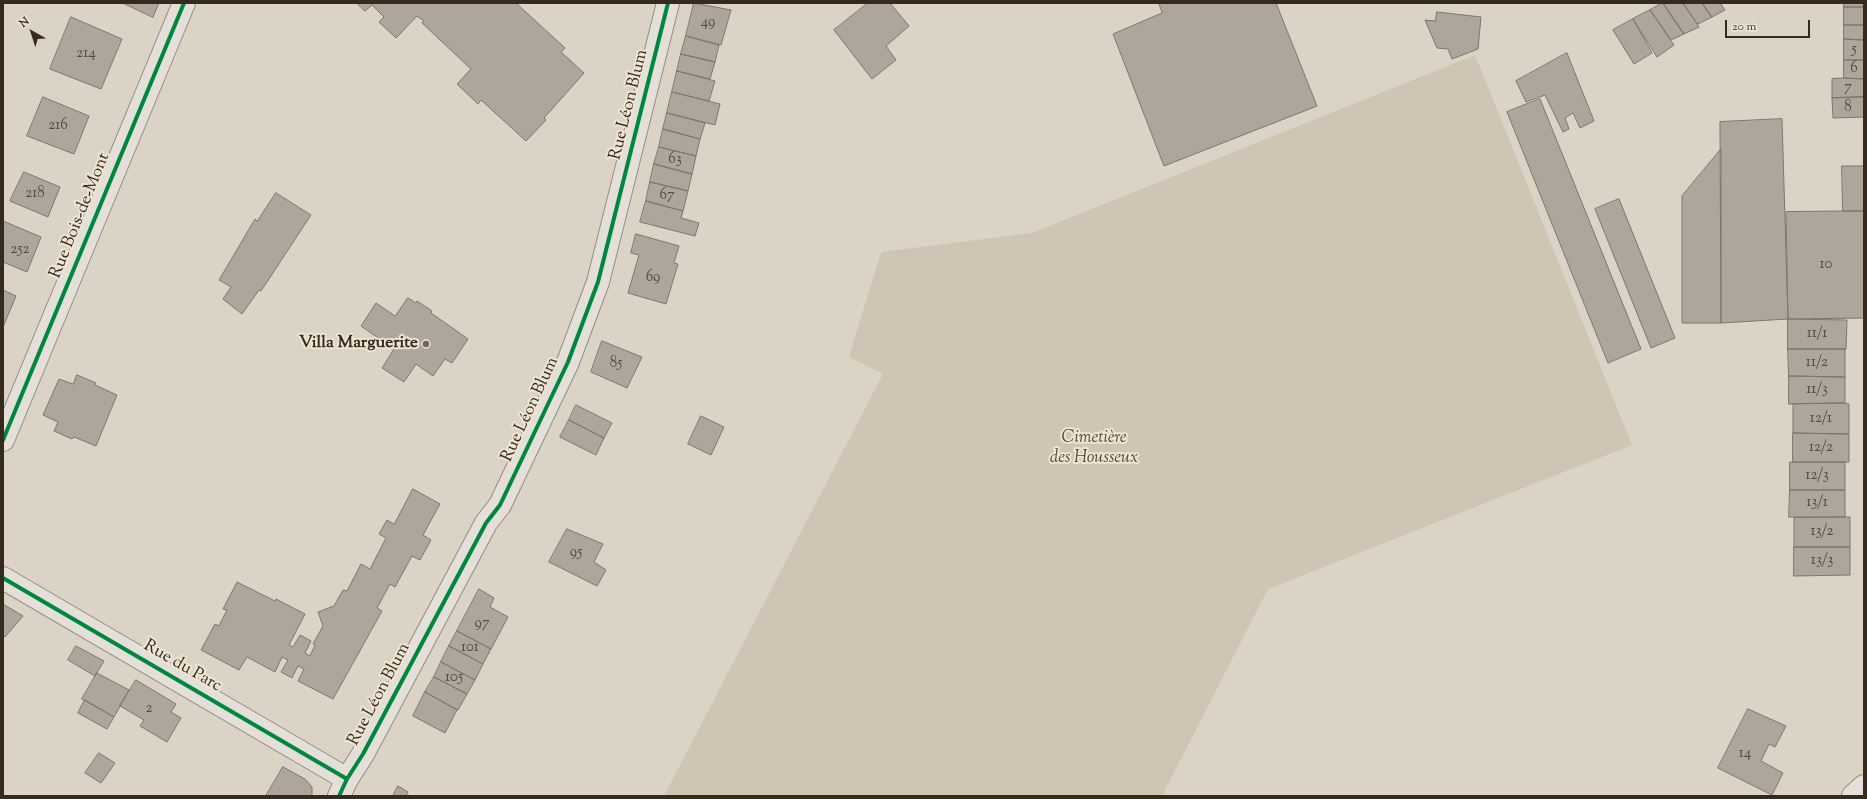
<!DOCTYPE html>
<html>
<head>
<meta charset="utf-8">
<style>
  body { margin:0 }
  #map { position:relative; width:1867px; height:799px; overflow:hidden; background:#dbd3c6; font-family:"Sorts Mill Goudy",serif }
  canvas { display:block }
  .frame { position:absolute; inset:0; border:4px solid #372a1d; pointer-events:none }
  .north { position:absolute; left:12px; top:12px; width:40px; height:40px; -webkit-text-stroke:3px #ede4d4; paint-order:stroke; rotate:321deg; font-size:11px; font-weight:700; line-height:16px; text-align:center; color:#372a1d }
  .north::after { content:''; display:block; margin:auto; width:14px; height:18px; background:#372a1d; clip-path:polygon(50% 0,100% 100%,50% 72%,0 100%) }
  .scale { position:absolute; left:1725px; top:20px; width:85px; height:18px; box-sizing:border-box; border:2px solid #372a1d; border-top:0; padding-left:5px; font-size:12px; line-height:14px; white-space:nowrap; color:#372a1d; -webkit-text-stroke:3px #ede4d4; paint-order:stroke }
</style>
</head>
<body>
<div id="map">
<canvas width="1867" height="799"></canvas>
<div class="frame"></div>
<div class="north">N</div>
<div class="scale">20 m</div>
</div>
<script>
const ctx = document.querySelector('canvas').getContext('2d');
ctx.lineJoin = 'round';
function fill(path, color) { ctx.fillStyle = color; ctx.fill(path, 'evenodd'); }
function strokePath(path, color, width, dash) { ctx.strokeStyle = color; ctx.lineWidth = width; ctx.lineCap = dash ? 'butt' : 'round'; ctx.setLineDash(dash || []); ctx.stroke(path); }
function write(font, color, halo, rows, align = 'center') {
  ctx.font = font + ' "Sorts Mill Goudy",serif'; ctx.lineWidth = 4; ctx.setLineDash([]); ctx.textBaseline = 'middle'; ctx.strokeStyle = halo; ctx.fillStyle = color; for (const [text, x, y, turn = 0] of rows) {
    ctx.save(); ctx.translate(x, y); ctx.rotate((+turn || 0) * Math.PI / 180); ctx.textAlign = isNaN(turn) ? turn : align; if (halo) ctx.strokeText(text, 0, 0); ctx.fillText(text, 0, 0); ctx.restore();
  }
}
fill(new Path2D(`
  M 1475,55 L 1632,445 L 1268,589 L 1162,796 L 664,796 L 883,374 L 849,357 L 881,252 L 1032,233 Z`), '#d0c4b2');
const building = new Path2D(`
  M 123,3 L 159,3 L 153,17 Z
  M 357,3 L 516,3 L 565,48 L 561,52 L 584,73 L 544,118 L 546,120 L 526,141 L 481,100 L 478,104 L 457,84 L 471,69 L 422,23 L 424,21 L 417,16 L 396,38 L 379,22 L 384,17 L 372,5 L 365,11 Z
  M 694,3 L 731,10 L 721,45 L 686,36 Z
  M 868,3 L 890,3 L 909,26 L 886,46 L 896,60 L 872,79 L 834,30 Z
  M 1159,3 L 1276,3 L 1317,106 L 1164,166 L 1113,34 L 1162,13 Z
  M 1663,3 L 1684,34 L 1671,40 L 1650,10 Z
  M 1663,3 L 1683,3 L 1699,27 L 1684,34 Z
  M 1683,3 L 1702,3 L 1712,17 L 1698,24 Z
  M 1702,3 L 1720,3 L 1725,10 L 1712,17 Z
  M 1844,3 L 1864,3 L 1864,7 L 1844,7 Z
  M 1844,7 L 1864,7 L 1864,25 L 1844,25 Z
  M 1650,10 L 1674,45 L 1657,57 L 1633,19 Z
  M 1437,12 L 1481,17 L 1478,49 L 1452,59 L 1448,49 L 1437,48 L 1425,20 L 1435,21 Z
  M 71,17 L 122,39 L 101,89 L 50,69 Z
  M 1633,19 L 1652,53 L 1634,64 L 1613,30 Z
  M 1844,25 L 1864,25 L 1864,40 L 1844,39 Z
  M 686,36 L 719,45 L 715,62 L 681,54 Z
  M 1844,39 L 1864,40 L 1864,60 L 1844,60 Z
  M 1567,53 L 1594,121 L 1580,128 L 1573,113 L 1565,118 L 1569,129 L 1563,132 L 1545,95 L 1526,102 L 1516,81 Z
  M 681,54 L 715,62 L 710,79 L 677,71 Z
  M 1844,60 L 1864,60 L 1864,79 L 1844,78 Z
  M 677,71 L 715,81 L 709,101 L 672,92 Z
  M 1844,78 L 1864,79 L 1864,97 L 1832,98 L 1832,79 Z
  M 672,92 L 720,104 L 715,125 L 667,113 Z
  M 43,97 L 89,116 L 74,154 L 27,136 Z
  M 1864,97 L 1864,117 L 1833,118 L 1832,98 Z
  M 1540,99 L 1641,349 L 1608,363 L 1507,112 Z
  M 667,113 L 705,123 L 700,139 L 663,129 Z
  M 1782,119 L 1788,319 L 1721,323 L 1720,122 Z
  M 663,129 L 700,139 L 696,156 L 659,147 Z
  M 659,147 L 696,156 L 692,174 L 654,164 Z
  M 1721,149 L 1721,323 L 1682,323 L 1682,196 Z
  M 654,164 L 692,174 L 688,191 L 650,182 Z
  M 1842,166 L 1864,166 L 1864,211 L 1843,211 Z
  M 24,172 L 60,187 L 48,217 L 10,201 Z
  M 650,182 L 688,191 L 683,211 L 646,201 Z
  M 276,193 L 311,215 L 261,291 L 259,290 L 242,314 L 223,299 L 231,287 L 219,280 L 255,219 L 257,221 Z
  M 1619,199 L 1675,338 L 1651,348 L 1595,209 Z
  M 646,201 L 683,211 L 681,218 L 699,223 L 695,236 L 640,222 Z
  M 1843,211 L 1864,211 L 1864,318 L 1788,319 L 1786,212 Z
  M 3,221 L 41,237 L 27,272 L 3,262 Z
  M 636,234 L 679,246 L 674,263 L 678,264 L 666,304 L 628,293 L 639,255 L 631,253 Z
  M 3,290 L 16,296 L 3,327 Z
  M 408,298 L 416,303 L 417,301 L 432,311 L 431,313 L 468,339 L 452,363 L 445,359 L 433,376 L 416,364 L 404,382 L 382,368 L 394,349 L 361,326 L 376,303 L 395,316 Z
  M 1788,319 L 1847,320 L 1846,349 L 1788,349 Z
  M 602,341 L 642,357 L 627,388 L 591,372 Z
  M 1788,349 L 1846,349 L 1845,350 L 1845,377 L 1789,376 Z
  M 77,375 L 96,383 L 95,385 L 117,395 L 96,446 L 74,437 L 72,439 L 54,431 L 58,422 L 43,415 L 59,379 L 73,384 Z
  M 1789,376 L 1845,377 L 1845,403 L 1789,404 Z
  M 1845,403 L 1849,404 L 1849,434 L 1793,433 L 1793,404 Z
  M 576,405 L 612,423 L 604,438 L 569,420 Z
  M 701,416 L 724,427 L 711,455 L 688,444 Z
  M 569,420 L 604,438 L 596,455 L 560,437 Z
  M 1793,433 L 1849,434 L 1849,462 L 1793,462 Z
  M 1790,462 L 1845,462 L 1845,490 L 1790,490 Z
  M 413,489 L 440,504 L 423,535 L 431,540 L 420,560 L 412,556 L 395,587 L 390,584 L 377,608 L 382,611 L 333,699 L 298,681 L 304,669 L 298,666 L 292,678 L 281,672 L 288,660 L 282,657 L 275,672 L 247,657 L 239,670 L 201,650 L 215,624 L 219,626 L 227,610 L 223,609 L 237,582 L 275,601 L 276,599 L 305,614 L 289,645 L 293,647 L 300,635 L 311,641 L 305,653 L 310,656 L 315,645 L 313,644 L 323,626 L 318,612 L 334,606 L 343,590 L 347,591 L 361,564 L 370,569 L 386,538 L 379,534 L 387,520 L 394,524 Z
  M 1790,490 L 1845,490 L 1845,517 L 1789,517 Z
  M 1845,517 L 1850,517 L 1850,547 L 1794,547 L 1794,518 Z
  M 567,529 L 603,544 L 594,562 L 606,570 L 597,586 L 549,562 Z
  M 1794,547 L 1850,547 L 1850,575 L 1794,576 Z
  M 479,589 L 494,598 L 490,607 L 508,617 L 491,649 L 457,631 Z
  M 3,604 L 23,616 L 5,637 L 3,635 Z
  M 457,631 L 491,649 L 483,664 L 449,646 Z
  M 76,646 L 104,661 L 95,676 L 68,660 Z
  M 449,646 L 483,664 L 475,680 L 441,662 Z
  M 441,662 L 475,680 L 467,694 L 434,677 Z
  M 97,673 L 129,690 L 114,717 L 82,699 Z
  M 434,677 L 467,694 L 458,710 L 425,692 Z
  M 136,680 L 176,704 L 171,712 L 181,718 L 167,742 L 140,726 L 144,720 L 120,706 Z
  M 425,692 L 457,710 L 445,733 L 413,716 Z
  M 85,700 L 114,717 L 107,729 L 78,713 Z
  M 1748,709 L 1786,726 L 1775,747 L 1769,744 L 1761,761 L 1783,773 L 1772,795 L 1718,768 Z
  M 99,753 L 115,763 L 101,783 L 85,773 Z
  M 283,767 L 305,779 L 312,787 L 312,796 L 266,796 Z
  M 398,786 L 408,792 L 406,796 L 393,796 Z`);
fill(building, '#aca69d');
strokePath(building, '#7c766d', 1);
const street = new Path2D(`
  M 3,440 L 184,3
  M 3,578 L 347,779
  M 339,796 L 347,779 L 363,754 L 486,523 L 500,505 L 568,362 L 598,282 L 668,3
  M 1853,796 L 1864,786`);
strokePath(street, '#948d84', 24);
strokePath(street, '#e4e0d9', 22);
strokePath(new Path2D(`
  M 3,440 L 184,3
  M 3,578 L 347,779
  M 339,796 L 347,779 L 363,754 L 486,523 L 500,505 L 568,362 L 598,282 L 668,3`), '#00873e', 4);
for (const [x, y, r, color] of [
  [426,344,4,"#706558"]
]) { const dot = new Path2D(); dot.arc(x, y, r, 0, 2 * Math.PI); ctx.fillStyle = color; ctx.fill(dot); strokePath(dot, '#ede4d4', 1.5); }
write('15px', '#54493d', null, [
  ["49",708,23],
  ["5",1854,50],
  ["214",86,54],
  ["6",1854,69],
  ["7",1848,88],
  ["8",1848,108],
  ["216",58,126],
  ["63",675,160],
  ["218",35,194],
  ["67",667,196],
  ["252",20,250],
  ["10",1826,265],
  ["69",653,278],
  ["11/1",1817,334],
  ["11/2",1817,363],
  ["85",616,364],
  ["11/3",1817,390],
  ["12/1",1821,419],
  ["12/2",1821,448],
  ["12/3",1817,476],
  ["13/1",1817,503],
  ["13/2",1822,532],
  ["95",576,553],
  ["13/3",1822,561],
  ["97",482,624],
  ["101",470,648],
  ["105",454,678],
  ["2",149,709],
  ["14",1745,754]
]);
write('17px', '#372a1d', '#ede4d4', [
  ["Rue Léon Blum",630,105,-76],
  ["Rue Bois-de-Mont",81,216,-68],
  ["Rue Léon Blum",531,410,-65],
  ["Rue du Parc",182,667,30],
  ["Rue Léon Blum",380,695,-62]
]);
write('bold 17px', '#372a1d', '#ede4d4', [
  ["Villa Marguerite",418,344]
], 'right');
write('italic 17px', '#544638', '#ede4d4', [
  ["Cimetière",1094,439],
  ["des Housseux",1094,459]
]);
</script>
</body>
</html>
